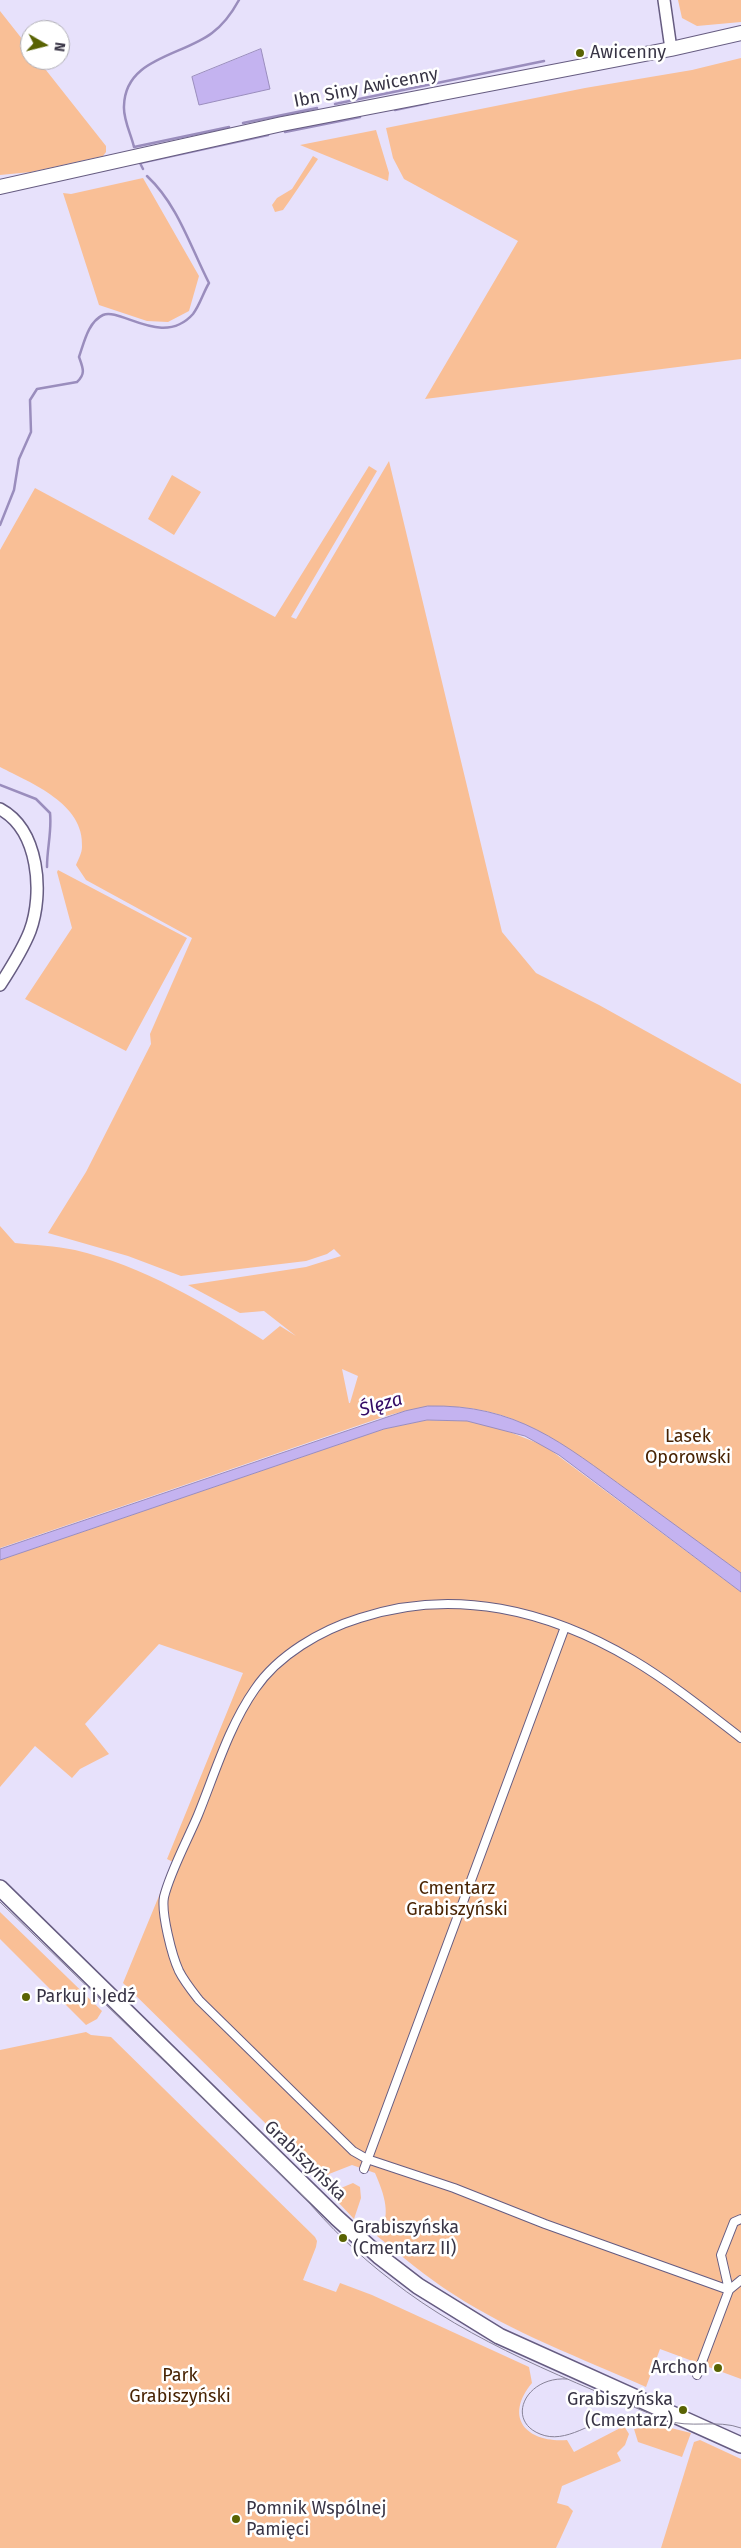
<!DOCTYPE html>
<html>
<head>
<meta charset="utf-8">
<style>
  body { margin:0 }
  #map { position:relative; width:741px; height:2548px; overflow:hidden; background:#e7e1fb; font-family:"Fira Sans",sans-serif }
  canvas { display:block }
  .north { position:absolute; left:20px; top:20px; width:50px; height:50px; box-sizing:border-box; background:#fff; border:1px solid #afaeb5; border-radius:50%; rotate:98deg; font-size:14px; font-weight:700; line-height:20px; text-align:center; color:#383445 }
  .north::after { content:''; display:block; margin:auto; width:18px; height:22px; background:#596303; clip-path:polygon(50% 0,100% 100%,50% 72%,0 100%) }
</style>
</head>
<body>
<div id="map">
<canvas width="741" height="2548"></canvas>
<div class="north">N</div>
</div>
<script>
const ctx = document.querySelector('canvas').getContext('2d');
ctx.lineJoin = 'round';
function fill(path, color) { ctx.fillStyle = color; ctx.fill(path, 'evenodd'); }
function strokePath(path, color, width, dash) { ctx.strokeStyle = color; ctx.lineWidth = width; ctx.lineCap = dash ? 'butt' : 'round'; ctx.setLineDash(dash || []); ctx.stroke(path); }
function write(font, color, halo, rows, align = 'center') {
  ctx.font = font + ' "Fira Sans",sans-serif'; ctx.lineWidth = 5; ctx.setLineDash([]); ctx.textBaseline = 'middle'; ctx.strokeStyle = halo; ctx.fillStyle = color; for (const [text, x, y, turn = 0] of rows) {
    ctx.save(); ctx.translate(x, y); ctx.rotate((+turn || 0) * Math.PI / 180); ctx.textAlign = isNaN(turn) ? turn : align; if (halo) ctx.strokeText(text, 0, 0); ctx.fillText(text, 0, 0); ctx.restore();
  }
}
fill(new Path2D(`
  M 678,0 L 741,0 L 741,22 L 697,26 L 682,18 Z
  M 0,11 L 30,49 L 30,60 L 38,60 L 106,146 L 106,152 L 103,156 L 31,172 L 0,175 Z
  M 741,58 L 741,359 L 425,399 L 518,241 L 404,179 L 393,158 L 386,128 L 585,88 L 692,70 Z
  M 376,130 L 389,173 L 388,181 L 300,145 Z
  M 313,156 L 318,159 L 288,203 L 283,210 L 275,212 L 272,205 L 277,198 L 292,189 Z
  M 143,178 L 199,276 L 189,311 L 168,322 L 147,321 L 99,305 L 63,193 L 71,194 Z
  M 389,461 L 502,932 L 536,973 L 599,1005 L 741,1084 L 741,1573 C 702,1545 663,1517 624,1488 C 545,1431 489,1387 386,1416 L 0,1548 L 0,1226 L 15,1243 C 34,1245 56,1246 75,1250 C 143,1266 205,1303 263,1340 L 280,1326 L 296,1336 L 264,1311 L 240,1313 L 188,1285 L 306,1267 L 341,1256 L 334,1249 L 327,1254 L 306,1261 L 181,1276 L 128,1256 L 48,1233 L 86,1172 L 151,1044 L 150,1034 L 192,938 L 86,880 L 76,865 C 78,860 82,853 82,847 C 85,804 31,783 0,767 L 0,550 L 35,488 L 275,617 L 369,466 L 377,471 L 291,617 L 296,619 ZM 342,1369 L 358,1376 L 350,1403 L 349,1403 Z
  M 172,475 L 201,492 L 174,535 L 148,519 Z
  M 58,870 L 187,938 L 126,1051 L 25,999 L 72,928 L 57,872 Z
  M 427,1420 L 467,1421 L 497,1427 L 545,1446 L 741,1592 L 741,2379 L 660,2349 L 646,2387 C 581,2358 513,2333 453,2294 C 426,2277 402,2256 377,2236 C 393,2217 384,2194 375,2173 L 352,2165 L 329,2174 L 323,2180 L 123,1983 L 173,1862 L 167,1859 L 243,1673 L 159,1644 L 85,1724 L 109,1754 L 80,1769 L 72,1778 L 35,1746 L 0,1787 L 0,1560 L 384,1429 Z
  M 0,1912 L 102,2011 L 97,2019 L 86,2025 L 0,1939 Z
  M 86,2032 L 91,2035 L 111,2037 L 315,2237 L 317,2241 L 316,2247 L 303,2280 L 336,2292 L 340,2283 L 372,2295 L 529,2367 L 532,2383 C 503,2418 527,2443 567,2440 L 574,2452 L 624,2426 L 629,2434 L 625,2445 L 617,2453 L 621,2461 L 562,2486 L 557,2503 L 568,2506 L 573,2511 L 556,2548 L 0,2548 L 0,2050 Z
  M 353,2183 L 360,2187 L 361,2198 L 354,2219 L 337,2201 L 341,2188 Z
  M 659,2425 L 691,2433 L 682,2457 L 638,2442 L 634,2429 Z
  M 700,2440 L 741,2459 L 741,2548 L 661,2548 L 694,2442 Z`), '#f9bf96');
const water = new Path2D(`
  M 261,49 L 270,89 L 199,105 L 192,77 Z
  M 428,1406 C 517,1404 562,1443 630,1492 C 667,1519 704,1546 741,1573 L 741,1592 L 559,1455 L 525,1436 L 467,1421 L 427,1420 L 384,1429 L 0,1560 L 0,1549 L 405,1411 Z`);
fill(water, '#c4b3f0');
strokePath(water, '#9a8dbd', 1);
strokePath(new Path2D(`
  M 335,104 L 544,61
  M 395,110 L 428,103
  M 243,123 L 317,108
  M 229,127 L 134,147 C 131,134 123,119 124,106 C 125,58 182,56 212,33 C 223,25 233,11 239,0
  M 285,132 L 360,117
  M 143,169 L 140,163 L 268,135
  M 0,525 L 14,490 L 19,459 L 31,432 L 30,400 L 37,389 L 77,382 C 86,374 83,368 79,357 C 84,343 88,322 103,315 C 120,307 163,348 193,314 C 200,305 203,293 209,283 C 190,246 178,205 147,176
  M 0,785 L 36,799 L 50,813 C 52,831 47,848 47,867`), '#9a8dbd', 2.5);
const pedestrian = new Path2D(`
  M 364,2169 L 565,1627
  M 729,2290 L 545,2224 L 454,2188 L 367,2159 L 353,2151 L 199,2000 C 192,1991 184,1981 179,1971 C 172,1956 161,1913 164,1897 C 170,1872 188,1839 198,1815 C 215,1773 229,1726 255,1689 C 278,1655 321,1630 360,1618 C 454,1587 549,1610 633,1660 C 670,1682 706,1711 741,1738
  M 729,2290 L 721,2255 L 734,2222 L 741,2219
  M 697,2375 L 729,2290 L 741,2280`);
const minor = new Path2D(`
  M 664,0 L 671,49
  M 0,809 C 39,830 44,893 30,931 C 23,949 11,968 0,985`);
const tertiary = new Path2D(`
  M 0,187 L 282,124 L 671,49 L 741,33`);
const secondary = new Path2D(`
  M 0,1888 L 337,2218 L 379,2256 L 418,2286 L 499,2336 L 741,2445`);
strokePath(pedestrian, '#665c81', 10);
strokePath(minor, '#665c81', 14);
strokePath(tertiary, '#665c81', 16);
strokePath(secondary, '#665c81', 18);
strokePath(pedestrian, '#fff', 8);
strokePath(minor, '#fff', 11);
strokePath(tertiary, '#fff', 14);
strokePath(secondary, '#fff', 15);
strokePath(new Path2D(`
  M 0,1902 L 303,2196 C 330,2227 358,2255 391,2280 C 471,2343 572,2381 665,2420 C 690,2429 717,2419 741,2428
  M 567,2379 C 526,2376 505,2420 540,2434 C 566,2445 593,2420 617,2416 C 628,2414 638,2416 648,2418`), '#878297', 1);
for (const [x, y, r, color] of [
  [580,53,5,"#596303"],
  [26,1997,5,"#596303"],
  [343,2238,5,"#596303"],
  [718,2368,5,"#596303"],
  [683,2410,5,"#596303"],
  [236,2519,5,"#596303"]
]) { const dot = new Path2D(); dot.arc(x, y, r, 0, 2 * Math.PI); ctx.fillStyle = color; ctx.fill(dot); strokePath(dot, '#fff', 2); }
write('18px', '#383445', '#fff', [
  ["Awicenny",590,53],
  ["Parkuj i Jedź",36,1997],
  ["Grabiszyńska",353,2228],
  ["(Cmentarz II)",353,2249],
  ["Archon",708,2368,"right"],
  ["Grabiszyńska",673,2400,"right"],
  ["(Cmentarz)",673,2421,"right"],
  ["Pomnik Wspólnej",246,2509],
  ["Pamięci",246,2530]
], 'left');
write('18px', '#383445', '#fff', [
  ["Ibn Siny Awicenny",366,88,-11],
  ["Grabiszyńska",305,2161,44]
]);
write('18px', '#482303', '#fff', [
  ["Lasek",688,1437],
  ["Oporowski",688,1458],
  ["Cmentarz",457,1889],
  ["Grabiszyński",457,1910],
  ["Park",180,2376],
  ["Grabiszyński",180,2397]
]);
write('italic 19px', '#340b65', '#fff', [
  ["Ślęza",381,1405,-16]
]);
</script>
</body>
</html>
